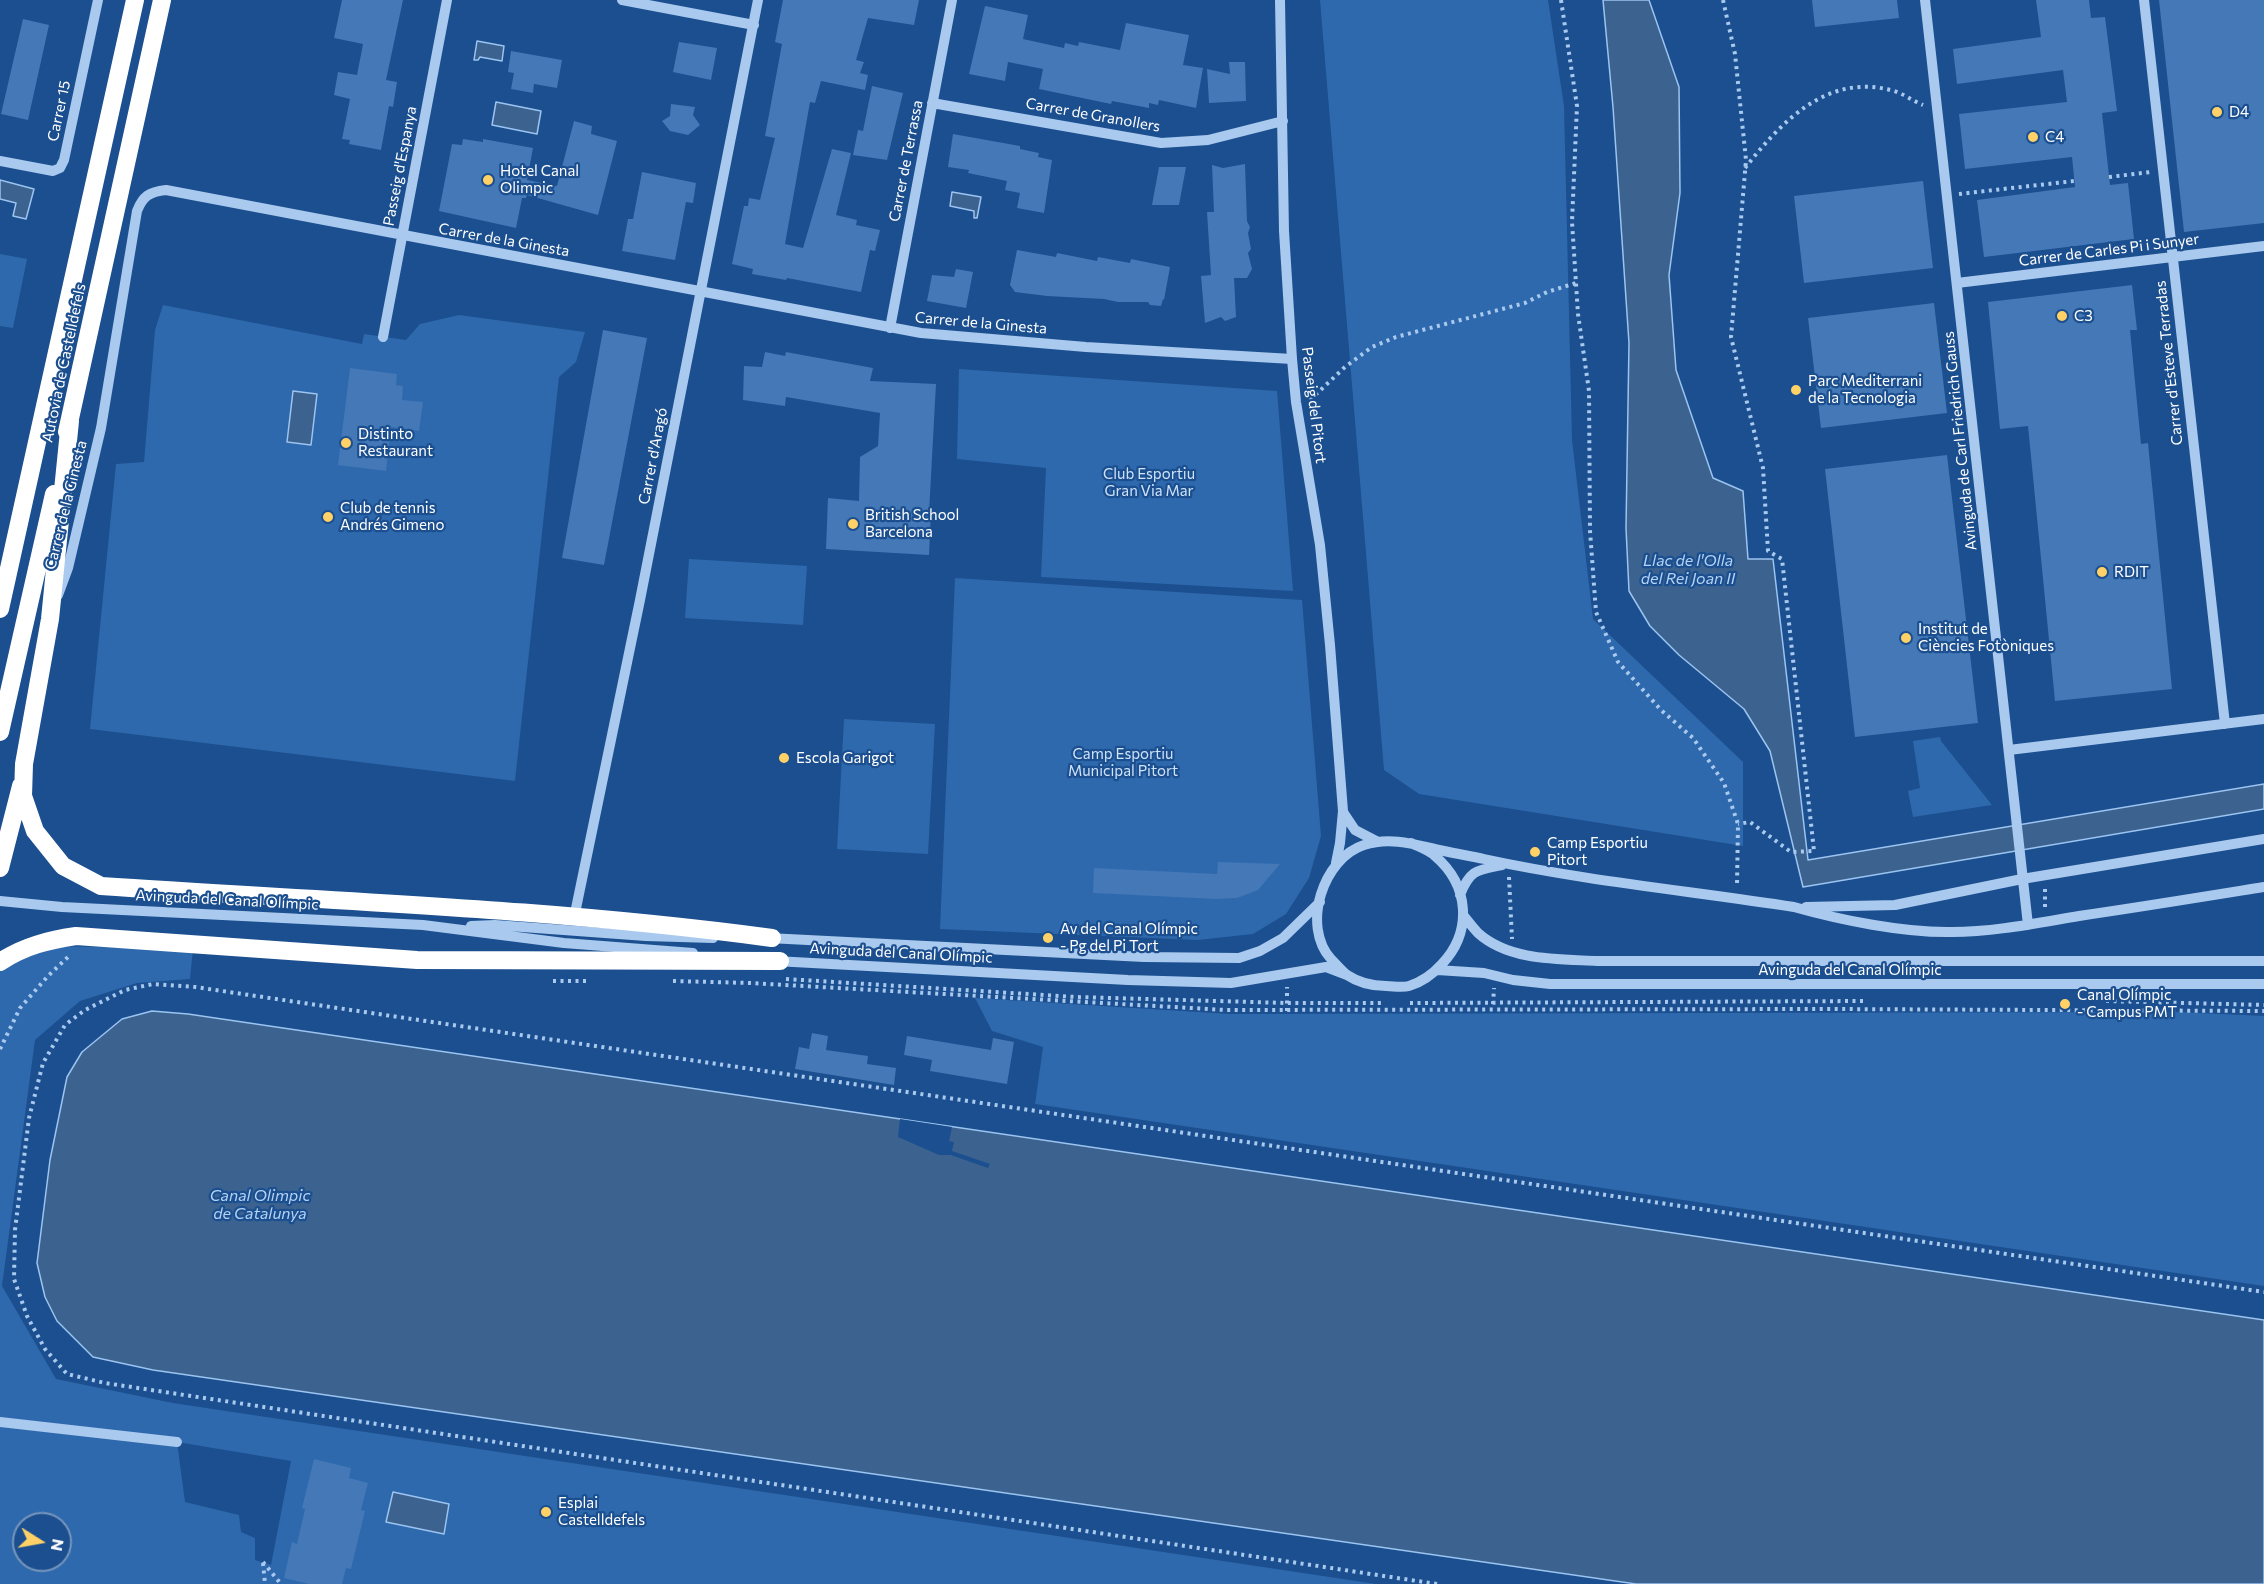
<!DOCTYPE html>
<html>
<head>
<meta charset="utf-8">
<style>
  body { margin:0 }
  #map { position:relative; width:2264px; height:1584px; overflow:hidden; background:#1b4f8f; font-family:Commissioner,sans-serif }
  canvas { display:block }
  .north { position:absolute; left:12px; top:1512px; width:60px; height:60px; box-sizing:border-box; background:#1b4f8f; border:2px solid #7695bc; border-radius:50%; rotate:101deg; font-size:16px; font-weight:700; line-height:24px; text-align:center; color:#fff }
  .north::after { content:''; display:block; margin:auto; width:21px; height:27px; background:#ffd166; clip-path:polygon(50% 0,100% 100%,50% 72%,0 100%) }
</style>
</head>
<body>
<div id="map">
<canvas width="2264" height="1584"></canvas>
<div class="north">N</div>
</div>
<script>
const ctx = document.querySelector('canvas').getContext('2d');
ctx.lineJoin = 'round';
function fill(path, color) { ctx.fillStyle = color; ctx.fill(path, 'evenodd'); }
function strokePath(path, color, width, dash) { ctx.strokeStyle = color; ctx.lineWidth = width; ctx.lineCap = dash ? 'butt' : 'round'; ctx.setLineDash(dash || []); ctx.stroke(path); }
function write(font, color, halo, rows, align = 'center') {
  ctx.font = font + ' Commissioner,sans-serif'; ctx.lineWidth = 4.5; ctx.setLineDash([]); ctx.textBaseline = 'middle'; ctx.strokeStyle = halo; ctx.fillStyle = color; for (const [text, x, y, turn = 0] of rows) {
    ctx.save(); ctx.translate(x, y); ctx.rotate((+turn || 0) * Math.PI / 180); ctx.textAlign = isNaN(turn) ? turn : align; if (halo) ctx.strokeText(text, 0, 0); ctx.fillText(text, 0, 0); ctx.restore();
  }
}
fill(new Path2D(`
  M 1320,0 L 1548,0 L 1564,106 L 1572,440 L 1593,619 L 1743,762 L 1743,846 L 1419,794 L 1384,770 Z
  M 0,254 L 27,259 L 13,328 L 0,326 Z
  M 163,305 L 362,344 L 364,334 L 406,340 L 420,324 L 459,315 L 585,332 L 576,362 L 559,377 L 515,781 L 90,729 L 116,464 L 144,462 L 155,330 Z
  M 959,369 L 1277,391 L 1293,591 L 1041,577 L 1046,468 L 957,459 Z
  M 689,559 L 807,566 L 803,625 L 685,618 Z
  M 955,578 L 1302,600 L 1321,836 L 1309,878 L 1286,914 L 1253,934 L 1198,940 L 940,929 Z
  M 844,719 L 935,724 L 928,854 L 837,849 Z
  M 1940,737 L 1941,741 L 1992,805 L 1913,817 L 1908,791 L 1920,788 L 1913,741 Z
  M 51,946 L 193,949 L 190,979 L 137,983 L 80,1001 L 35,1040 L 2,1286 L 56,1379 L 173,1403 L 1376,1584 L 0,1584 L 0,968 ZM 177,1442 L 291,1461 L 271,1565 L 255,1560 L 255,1538 L 241,1532 L 239,1515 L 185,1502 ZM 24,1524 L 60,1524 L 60,1560 L 24,1560 Z
  M 975,998 L 1230,1014 L 2177,1012 L 2264,1016 L 2264,1286 L 1035,1104 L 1043,1047 L 992,1031 Z`), '#2e69ad');
const water = new Path2D(`
  M 1603,0 L 1649,0 L 1679,87 L 1680,193 L 1669,275 L 1676,370 L 1713,478 L 1743,491 L 1748,559 L 1773,559 L 1808,860 L 2264,784 L 2264,809 L 1803,887 L 1770,751 L 1744,709 L 1679,655 L 1650,626 L 1629,591 L 1626,528 L 1629,343 L 1613,107 Z
  M 477,41 L 504,46 L 502,61 L 480,57 L 478,60 L 474,60 Z
  M 496,102 L 541,111 L 537,134 L 492,125 Z
  M 0,180 L 34,189 L 26,219 L 13,216 L 16,203 L 0,199 Z
  M 952,192 L 981,197 L 977,218 L 974,218 L 974,211 L 950,206 Z
  M 293,391 L 317,394 L 311,445 L 287,442 Z
  M 152,1011 L 188,1014 L 2264,1320 L 2264,1584 L 1636,1584 L 153,1370 L 93,1357 L 57,1321 L 45,1297 L 37,1263 L 50,1160 L 67,1077 L 82,1052 L 122,1019 Z
  M 393,1492 L 449,1504 L 444,1534 L 386,1522 Z`);
fill(water, '#3c6290');
strokePath(water, '#9cc4f0', 1.5);
fill(new Path2D(`
  M 900,1119 L 952,1127 L 949,1141 L 954,1142 L 952,1151 L 990,1164 L 988,1168 L 951,1155 L 939,1155 L 898,1137 Z`), '#1b4f8f');
fill(new Path2D(`
  M 342,0 L 403,0 L 386,80 L 397,82 L 393,107 L 389,106 L 381,150 L 349,144 L 350,140 L 342,139 L 350,99 L 334,95 L 338,72 L 357,75 L 363,44 L 334,38 Z
  M 783,0 L 919,0 L 914,25 L 868,18 L 856,60 L 864,62 L 860,73 L 868,75 L 865,90 L 821,81 L 815,103 L 810,102 L 785,244 L 803,248 L 832,149 L 851,153 L 836,215 L 857,220 L 856,225 L 880,230 L 875,251 L 870,250 L 861,292 L 787,278 L 786,280 L 752,274 L 753,269 L 732,264 L 744,206 L 748,206 L 749,198 L 760,200 L 775,138 L 765,136 L 782,44 L 775,42 Z
  M 1812,0 L 1897,0 L 1899,18 L 1815,27 Z
  M 2036,0 L 2089,0 L 2091,18 L 2105,17 L 2117,111 L 2102,113 L 2110,185 L 2128,183 L 2134,239 L 1984,257 L 1977,200 L 2075,187 L 2072,157 L 1965,169 L 1959,114 L 2067,102 L 2063,70 L 1957,84 L 1953,49 L 2041,37 Z
  M 2159,0 L 2264,0 L 2264,223 L 2184,232 Z
  M 985,6 L 1028,15 L 1023,39 L 1064,48 L 1065,43 L 1078,46 L 1079,42 L 1120,50 L 1126,23 L 1189,35 L 1183,65 L 1203,68 L 1196,108 L 1159,100 L 1158,105 L 1149,103 L 1149,108 L 1112,101 L 1111,104 L 1039,89 L 1043,69 L 1008,62 L 1005,81 L 969,74 Z
  M 23,19 L 49,25 L 28,120 L 1,114 Z
  M 679,42 L 717,48 L 711,80 L 673,72 Z
  M 511,51 L 562,60 L 557,88 L 534,84 L 533,93 L 511,89 L 514,73 L 508,72 Z
  M 1229,62 L 1245,62 L 1246,101 L 1209,103 L 1207,69 L 1230,74 Z
  M 872,86 L 903,93 L 887,160 L 853,155 L 858,130 L 863,131 Z
  M 671,104 L 695,107 L 693,115 L 700,125 L 688,135 L 670,131 L 662,121 L 670,116 Z
  M 574,121 L 592,126 L 591,134 L 617,141 L 598,215 L 527,195 L 526,198 L 522,198 L 516,228 L 439,211 L 452,144 L 462,145 L 463,139 L 483,142 L 483,139 L 533,148 L 527,180 L 557,186 Z
  M 953,134 L 1020,146 L 1020,149 L 1039,153 L 1038,157 L 1052,160 L 1044,213 L 1017,208 L 1020,193 L 1005,190 L 1007,181 L 968,173 L 969,170 L 948,167 Z
  M 1245,164 L 1247,221 L 1250,227 L 1248,233 L 1251,249 L 1248,253 L 1252,269 L 1247,278 L 1234,278 L 1236,317 L 1225,321 L 1221,317 L 1205,323 L 1201,276 L 1211,275 L 1207,212 L 1214,212 L 1212,165 L 1223,168 Z
  M 1159,167 L 1186,167 L 1179,205 L 1152,205 Z
  M 642,172 L 696,183 L 693,203 L 686,202 L 675,260 L 622,251 L 628,219 L 633,219 Z
  M 1923,181 L 1933,268 L 1804,283 L 1794,196 Z
  M 1017,250 L 1056,257 L 1057,253 L 1097,261 L 1098,257 L 1130,263 L 1131,259 L 1170,267 L 1164,300 L 1163,299 L 1161,306 L 1150,305 L 1148,302 L 1118,302 L 1104,299 L 1047,296 L 1015,292 L 1010,285 Z
  M 956,269 L 973,272 L 966,308 L 927,301 L 932,275 L 954,277 Z
  M 2132,285 L 2137,330 L 2130,330 L 2141,444 L 2148,443 L 2172,689 L 2055,701 L 2028,426 L 2000,429 L 1988,302 Z
  M 1934,303 L 1947,413 L 1821,428 L 1808,318 Z
  M 603,330 L 647,338 L 604,565 L 562,558 Z
  M 765,352 L 785,356 L 786,352 L 873,368 L 870,381 L 936,384 L 929,513 L 931,513 L 929,555 L 826,549 L 828,498 L 859,501 L 860,457 L 878,446 L 880,413 L 786,397 L 785,406 L 743,400 L 744,366 L 762,367 Z
  M 350,368 L 397,374 L 396,385 L 403,386 L 402,400 L 423,402 L 419,431 L 391,427 L 386,471 L 338,465 Z
  M 1947,455 L 1978,723 L 1855,737 L 1825,469 Z
  M 1218,862 L 1280,864 L 1258,890 L 1237,898 L 1216,899 L 1093,893 L 1094,868 L 1217,874 Z
  M 812,1033 L 828,1036 L 826,1050 L 868,1056 L 867,1064 L 896,1068 L 894,1085 L 795,1069 L 799,1047 L 809,1049 Z
  M 907,1036 L 991,1050 L 993,1038 L 1014,1042 L 1007,1084 L 930,1071 L 932,1060 L 904,1055 Z
  M 314,1459 L 351,1468 L 349,1478 L 368,1483 L 361,1510 L 365,1511 L 351,1569 L 346,1568 L 342,1584 L 309,1584 L 284,1578 L 292,1542 L 297,1544 L 305,1509 L 302,1508 Z`), '#4478b7');
strokePath(new Path2D(`
  M 1561,0 L 1577,106 L 1572,222 L 1578,314 L 1589,391 L 1590,531 L 1596,612 L 1618,662 L 1661,710 L 1693,738 L 1724,783 L 1738,824 L 1737,885
  M 1723,0 L 1735,54 L 1746,160 L 1731,337 L 1763,468 L 1768,551 L 1782,559 L 1814,851 L 1791,852 L 1750,822 L 1738,824
  M 1745,168 C 1782,121 1828,72 1894,91 C 1904,94 1913,101 1923,105
  M 2109,177 L 2151,172
  M 1959,194 L 2074,181
  M 1310,400 L 1345,367 L 1372,347 L 1396,337 L 1525,303 L 1547,292 L 1576,283
  M 1509,877 L 1512,939
  M 2045,907 L 2045,888
  M 786,979 L 1076,997 L 1287,1003 L 1381,1003
  M 553,981 L 587,981
  M 673,981 L 750,983 L 1226,1010 L 1829,1009 L 2264,1011
  M 2106,1001 L 2264,1005
  M 1410,1003 L 1867,1001
  M 1493,1004 L 1494,988
  M 1287,1011 L 1287,987
  M 0,1049 L 20,1008 L 48,976 L 68,957
  M 263,1562 L 281,1584
  M 263,1563 L 265,1584
  M 1437,1584 L 105,1383 L 67,1374 L 45,1349 L 27,1316 L 14,1279 L 15,1230 L 29,1118 L 43,1063 L 65,1025 L 85,1010 L 125,990 L 153,984 L 195,987 L 2264,1292`), '#a9c9ee', 4, [3, 4.5]);
strokePath(new Path2D(`
  M 622,0 L 754,25
  M 1280,0 L 1284,231 L 1292,359 L 1296,402 L 1320,545 L 1330,645 L 1343,811 L 1340,843 L 1336,863
  M 1925,0 L 2028,925
  M 2144,0 L 2225,724
  M 932,103 L 1161,143 L 1208,140 L 1283,121
  M 0,161 L 53,171 L 60,168 L 64,160 L 98,0
  M 1957,283 L 2264,246
  M 890,328 L 952,0
  M 383,337 L 447,0
  M 58,595 L 68,568 L 101,428 L 137,211 C 143,196 149,192 166,190 L 921,333 L 1086,347 L 1292,359
  M 2009,750 L 2264,719
  M 1343,812 L 1355,830 L 1378,842
  M 1411,843 C 1419,847 1429,850 1435,856 C 1469,885 1473,931 1442,964 C 1433,974 1422,982 1409,986 C 1402,988 1393,986 1386,986 C 1372,986 1359,983 1347,975 C 1342,971 1336,964 1331,959 C 1301,926 1323,858 1364,845 C 1391,836 1417,845 1444,851 C 1457,854 1471,856 1484,859 C 1586,881 1691,891 1794,907 C 1840,920 1904,933 1952,932 C 1994,932 2037,923 2079,916 C 2141,907 2202,897 2264,887
  M 1460,895 C 1470,869 1478,870 1502,865
  M 0,901 L 62,907 L 423,925 L 564,943 L 693,953
  M 1806,907 L 1895,905 L 2022,879 L 2264,839
  M 1463,915 C 1468,921 1473,928 1478,933 C 1509,961 1558,959 1597,961 L 2264,961
  M 574,918 L 640,600 L 758,0
  M 471,926 L 495,925 L 646,936 L 713,938
  M 768,938 L 1144,957 L 1239,958 L 1260,951 L 1283,938 L 1320,902
  M 775,961 L 1128,980 L 1231,983 L 1326,967 L 1347,975
  M 1437,970 L 1484,973 L 1513,980 L 1550,984 L 2264,984
  M 0,1422 L 177,1442`), '#a9c9ee', 10);
strokePath(new Path2D(`
  M 70,421 L 50,619 L 24,764 L 23,796 L 35,831 L 63,866 L 101,886 C 324,901 549,908 772,938
  M 67,432 L 162,0
  M 0,609 L 135,0
  M 0,732 L 54,494
  M 0,868 L 21,786
  M 0,962 C 24,946 49,940 76,936 L 417,960 L 780,961`), '#fff', 18);
for (const [x, y, r, color] of [
  [2217,112,6,"#ffd166"],
  [2033,137,6,"#ffd166"],
  [488,180,6,"#ffd166"],
  [2062,316,6,"#ffd166"],
  [1796,390,6,"#ffd166"],
  [346,443,6,"#ffd166"],
  [328,517,6,"#ffd166"],
  [853,524,6,"#ffd166"],
  [2102,572,6,"#ffd166"],
  [1906,638,6,"#ffd166"],
  [784,758,6,"#ffd166"],
  [1535,852,6,"#ffd166"],
  [1048,938,6,"#ffd166"],
  [2065,1004,6,"#ffd166"],
  [546,1512,6,"#ffd166"]
]) { const dot = new Path2D(); dot.arc(x, y, r, 0, 2 * Math.PI); ctx.fillStyle = color; ctx.fill(dot); strokePath(dot, '#1b4f8f', 2); }
write('15px', '#fff', '#1b4f8f', [
  ["Carrer 15",59,111,-78],
  ["Carrer de Granollers",1093,115,10],
  ["Carrer de Terrassa",906,161,-79],
  ["Passeig d'Espanya",400,166,-79],
  ["Carrer de la Ginesta",504,240,10],
  ["Carrer de Carles Pi i Sunyer",2109,250,-7],
  ["Carrer de la Ginesta",981,323,5],
  ["Autovia de Castelldefels",64,363,-78],
  ["Carrer d'Esteve Terradas",2169,363,-96],
  ["Passeig del Pitort",1314,405,83],
  ["Avinguda de Carl Friedrich Gauss",1960,441,-96],
  ["Carrer d'Aragó",653,456,-79],
  ["Carrer de la Ginesta",66,505,-76],
  ["Avinguda del Canal Olímpic",227,900,3],
  ["Avinguda del Canal Olímpic",901,953,3],
  ["Avinguda del Canal Olímpic",1850,970]
]);
write('15px', '#fff', '#1b4f8f', [
  ["D4",2229,112],
  ["C4",2045,137],
  ["Hotel Canal",500,171],
  ["Olimpic",500,188],
  ["C3",2074,316],
  ["Parc Mediterrani",1808,381],
  ["de la Tecnologia",1808,398],
  ["Distinto",358,434],
  ["Restaurant",358,451],
  ["Club de tennis",340,508],
  ["Andrés Gimeno",340,525],
  ["British School",865,515],
  ["Barcelona",865,532],
  ["RDIT",2114,572],
  ["Institut de",1918,629],
  ["Ciències Fotòniques",1918,646],
  ["Escola Garigot",796,758],
  ["Camp Esportiu",1547,843],
  ["Pitort",1547,860],
  ["Av del Canal Olímpic",1060,929],
  ["- Pg del Pi Tort",1060,946],
  ["Canal Olímpic",2077,995],
  ["- Campus PMT",2077,1012],
  ["Esplai",558,1503],
  ["Castelldefels",558,1520]
], 'left');
write('15px', '#cfe3fa', '#1b4f8f', [
  ["Club Esportiu",1149,474],
  ["Gran Via Mar",1149,491],
  ["Camp Esportiu",1123,754],
  ["Municipal Pitort",1123,771]
]);
write('italic 16px', '#b5d3f5', '#1b4f8f', [
  ["Llac de l'Olla",1688,561],
  ["del Rei Joan II",1688,579],
  ["Canal Olimpic",260,1196],
  ["de Catalunya",260,1214]
]);
</script>
</body>
</html>
